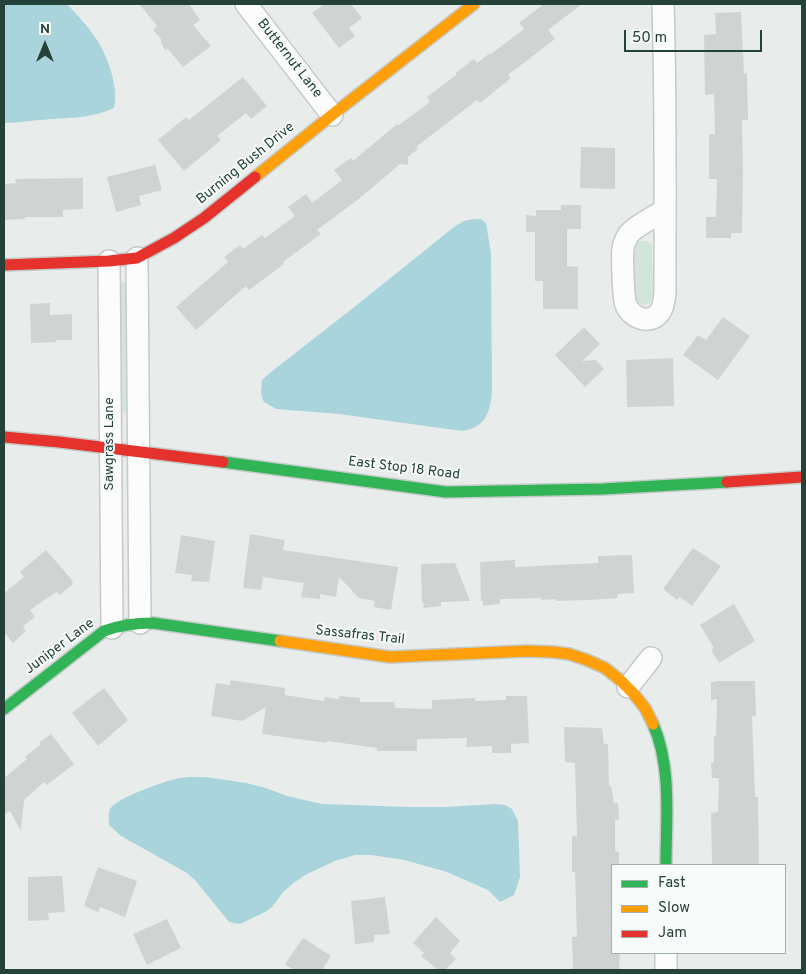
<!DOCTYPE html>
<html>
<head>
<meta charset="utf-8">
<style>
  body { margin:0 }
  #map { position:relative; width:806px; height:974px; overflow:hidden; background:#e8edeb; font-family:Overpass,sans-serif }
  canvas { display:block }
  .frame { position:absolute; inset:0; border:5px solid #24423a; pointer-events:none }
  .legend { position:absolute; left:611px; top:864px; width:175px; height:90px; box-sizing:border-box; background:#f7fbf9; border:1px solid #a3b1ad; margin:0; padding:6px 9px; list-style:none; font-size:15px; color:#24423a }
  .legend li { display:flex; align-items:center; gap:10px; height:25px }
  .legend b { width:25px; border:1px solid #a3b1ad }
  .north { position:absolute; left:20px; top:20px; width:50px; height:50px; -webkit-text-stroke:4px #f7fbf9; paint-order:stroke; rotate:0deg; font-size:14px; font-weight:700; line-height:20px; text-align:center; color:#24423a }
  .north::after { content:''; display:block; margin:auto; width:18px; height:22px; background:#24423a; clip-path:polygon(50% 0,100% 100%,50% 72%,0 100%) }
  .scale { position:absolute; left:624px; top:30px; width:138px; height:22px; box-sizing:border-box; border:2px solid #24423a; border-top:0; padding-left:6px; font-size:15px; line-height:18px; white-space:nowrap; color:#24423a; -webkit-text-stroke:4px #f7fbf9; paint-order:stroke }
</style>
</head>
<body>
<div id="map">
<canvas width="806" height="974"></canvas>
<div class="frame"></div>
<ul class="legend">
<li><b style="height:6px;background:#30b455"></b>Fast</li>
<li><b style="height:6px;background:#ff9f0a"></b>Slow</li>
<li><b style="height:6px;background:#e5322d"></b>Jam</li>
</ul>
<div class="north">N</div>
<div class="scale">50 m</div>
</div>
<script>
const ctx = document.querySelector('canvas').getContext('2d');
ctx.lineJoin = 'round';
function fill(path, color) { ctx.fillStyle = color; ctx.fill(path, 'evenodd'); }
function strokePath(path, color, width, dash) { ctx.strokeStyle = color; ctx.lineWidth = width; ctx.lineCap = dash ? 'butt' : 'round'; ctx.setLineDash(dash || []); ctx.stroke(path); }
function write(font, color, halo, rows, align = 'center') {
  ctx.font = font + ' Overpass,sans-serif'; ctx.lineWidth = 4; ctx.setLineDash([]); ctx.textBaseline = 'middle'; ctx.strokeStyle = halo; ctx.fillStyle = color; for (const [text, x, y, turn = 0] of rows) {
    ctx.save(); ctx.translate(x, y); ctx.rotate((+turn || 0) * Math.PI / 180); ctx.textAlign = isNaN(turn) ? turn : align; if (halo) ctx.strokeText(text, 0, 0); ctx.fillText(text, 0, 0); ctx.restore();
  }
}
fill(new Path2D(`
  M 640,241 L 647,241 L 651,244 L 652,247 L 653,296 L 650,303 L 645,305 L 638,303 L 635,295 L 635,251 L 637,245 Z
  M 122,282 L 125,282 L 128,284 L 129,410 L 124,413 L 121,412 L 120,407 L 120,284 Z`), '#d1e6d8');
fill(new Path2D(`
  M 4,4 L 67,4 C 77,15 89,27 97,40 C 108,57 119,88 114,108 C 91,119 64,118 39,120 C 27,121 16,123 4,123 Z
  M 474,219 L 481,219 L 486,223 L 491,253 L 492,392 C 490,413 485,428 462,431 L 339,414 L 276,409 L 264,402 L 262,398 L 261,392 L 262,380 L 271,372 L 353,308 L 454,227 L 464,221 Z
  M 191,777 L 206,777 L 246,783 L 266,788 L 287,796 L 322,804 L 410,807 L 446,807 L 496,804 L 505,805 L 512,809 L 518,821 L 520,877 L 514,895 L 500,902 L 488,890 L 447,872 L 404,860 L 371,855 L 355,855 L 335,861 L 307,874 L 295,882 L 283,892 L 272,907 L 265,912 L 240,924 L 229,922 L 195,880 L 187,873 L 121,836 L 109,825 C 109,819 108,814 110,809 C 116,798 163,782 175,779 C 180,778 186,777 191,777 Z`), '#a9d4db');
fill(new Path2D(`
  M 139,4 L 189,4 L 200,20 L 193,25 L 211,46 L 183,67 L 168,49 L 165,50 L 161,43 L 161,39 L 153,30 L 157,26 Z
  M 324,4 L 351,4 L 362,18 L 349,28 L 355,36 L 339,48 L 312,13 Z
  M 544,4 L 582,4 L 548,30 L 555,39 L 508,75 L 511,78 L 480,103 L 477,100 L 416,147 L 418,149 L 408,157 L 408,165 L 400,164 L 360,198 L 317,230 L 321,234 L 283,262 L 284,264 L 249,290 L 246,286 L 196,330 L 176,307 L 228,262 L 224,257 L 240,245 L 243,249 L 262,235 L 265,238 L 295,216 L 288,207 L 306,194 L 312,203 L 342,180 L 334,170 L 351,158 L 353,161 L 397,124 L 399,125 L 430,102 L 427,97 L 456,75 L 456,73 L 474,59 L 477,63 L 490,53 L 491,54 L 524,29 L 519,23 Z
  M 741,12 L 744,74 L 747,73 L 748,120 L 742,120 L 743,172 L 742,233 L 731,233 L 731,238 L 706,238 L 706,217 L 716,217 L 717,179 L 709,179 L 709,134 L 715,134 L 714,94 L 705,95 L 704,35 L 716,34 L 715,13 Z
  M 243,77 L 267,106 L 251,119 L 246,113 L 217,136 L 221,140 L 184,171 L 158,140 L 186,117 L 189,120 Z
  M 581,147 L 615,148 L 615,189 L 580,188 Z
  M 155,165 L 162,190 L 139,196 L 141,205 L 116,212 L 107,177 Z
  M 83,178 L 83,209 L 63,210 L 63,217 L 25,217 L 25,219 L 4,220 L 4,184 L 16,183 L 15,179 Z
  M 561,205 L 581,205 L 581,229 L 567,229 L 567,266 L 578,267 L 578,309 L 543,309 L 543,281 L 535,281 L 535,232 L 526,232 L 526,215 L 536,216 L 536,210 L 561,210 Z
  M 50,303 L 50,315 L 72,314 L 72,340 L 56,340 L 56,342 L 31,343 L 30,304 Z
  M 723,317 L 750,336 L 718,380 L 683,355 L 698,335 L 706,340 Z
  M 584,327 L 600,344 L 582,361 L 596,360 L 604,369 L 585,387 L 555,355 Z
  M 673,358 L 674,406 L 627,407 L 626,360 Z
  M 250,534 L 285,540 L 283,550 L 398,567 L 391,610 L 374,607 L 375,601 L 359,598 L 339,577 L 336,597 L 320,594 L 320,599 L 301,597 L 304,583 L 263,577 L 261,590 L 243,588 Z
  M 181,535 L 215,541 L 209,582 L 191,581 L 192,575 L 175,573 Z
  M 693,548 L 721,566 L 692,606 L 680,597 L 677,600 L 663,589 Z
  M 46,550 L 71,579 L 73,584 L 60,595 L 56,592 L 30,610 L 35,617 L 23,626 L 26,631 L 13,643 L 4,632 L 4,593 L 24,577 L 20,572 Z
  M 632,555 L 634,593 L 618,594 L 617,598 L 589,600 L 557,601 L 556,599 L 541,600 L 541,598 L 500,599 L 500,604 L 483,606 L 483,601 L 481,601 L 480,562 L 515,560 L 515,567 L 598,563 L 598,556 Z
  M 455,563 L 470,601 L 441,602 L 441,606 L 423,608 L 424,603 L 422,603 L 421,564 Z
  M 734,604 L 755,641 L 719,663 L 711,650 L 714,648 L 700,625 Z
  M 230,680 L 285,688 L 285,695 L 324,701 L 325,697 L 339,699 L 339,696 L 360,698 L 360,702 L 394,702 L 395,708 L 432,709 L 432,700 L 475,698 L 475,701 L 506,700 L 506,696 L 527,696 L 529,743 L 511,744 L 511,753 L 492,753 L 492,746 L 466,747 L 467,738 L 417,739 L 417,751 L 377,751 L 377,748 L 327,741 L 327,743 L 262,734 L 266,707 L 242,721 L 211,716 L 216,683 L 230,685 Z
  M 716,681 L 755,681 L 756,716 L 752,716 L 755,797 L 758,797 L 759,865 L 712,865 L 711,813 L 718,812 L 719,778 L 712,778 L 711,763 L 714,763 L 714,736 L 716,736 L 717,699 L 711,700 L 711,682 L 716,682 Z
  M 104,688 L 128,720 L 98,746 L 72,713 Z
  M 564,727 L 602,728 L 604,744 L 608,744 L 609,786 L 611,786 L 614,803 L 618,803 L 619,820 L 615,820 L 615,851 L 619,852 L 619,865 L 612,865 L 612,953 L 620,953 L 619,970 L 573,970 L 572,937 L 577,937 L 575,872 L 572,872 L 572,836 L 577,836 L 575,763 L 565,762 Z
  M 51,734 L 74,764 L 47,785 L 44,782 L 24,800 L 21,831 L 10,811 L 4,815 L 4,778 L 27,759 L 25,757 L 40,745 L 40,742 Z
  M 98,867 L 137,881 L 125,917 L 100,907 L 98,912 L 84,906 Z
  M 62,876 L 65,912 L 48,913 L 49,920 L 28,921 L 28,877 Z
  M 385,897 L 390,934 L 374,935 L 374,942 L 355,944 L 351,901 Z
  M 436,917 L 460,941 L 450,953 L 456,959 L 445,970 L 438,970 L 421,956 L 424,953 L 413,943 Z
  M 167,919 L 181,948 L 147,965 L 133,934 Z
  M 303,938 L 331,956 L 322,970 L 294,970 L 285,964 Z`), '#cfd4d2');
const street = new Path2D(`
  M 246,4 L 332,115
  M 663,4 C 666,100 665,197 665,293 C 664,300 664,306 660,312 C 651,325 632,319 626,305 C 623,298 622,257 623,248 C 624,243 627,237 629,234 C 635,226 656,216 665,210
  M 137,258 L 140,623
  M 109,261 L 112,628
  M 628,687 L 651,658
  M 666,953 L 666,970`);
const fast = new Path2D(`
  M 223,462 L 446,492 L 603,489 L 727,482
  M 4,709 L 104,631 C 120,625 136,623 153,623 L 280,641
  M 653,724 C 672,767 666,819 666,865`);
const slow = new Path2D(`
  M 255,177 L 332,115 L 474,4
  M 280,641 L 390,657 L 527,651 L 553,652 L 569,654 L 587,660 L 605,668 L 620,680 L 633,693 L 645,708 L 653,724`);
const jam = new Path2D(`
  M 4,265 L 109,261 L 137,258 L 174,238 L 204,218 L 255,177
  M 4,437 L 59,442 L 223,462
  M 727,482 L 802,477`);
strokePath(street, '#c5cac8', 24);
strokePath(fast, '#c3cbc8', 14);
strokePath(slow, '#c3cbc8', 14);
strokePath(jam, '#c3cbc8', 14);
strokePath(street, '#fcfcfc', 21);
strokePath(fast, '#30b455', 11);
strokePath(slow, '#ff9f0a', 11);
strokePath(jam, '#e5322d', 11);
write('14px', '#24423a', '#f7fbf9', [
  ["Butternut Lane",289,59,52],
  ["Burning Bush Drive",246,164,-39],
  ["Sawgrass Lane",110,444,-90],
  ["East Stop 18 Road",404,469,7],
  ["Sassafras Trail",360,636,6],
  ["Juniper Lane",60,647,-37]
]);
</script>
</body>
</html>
